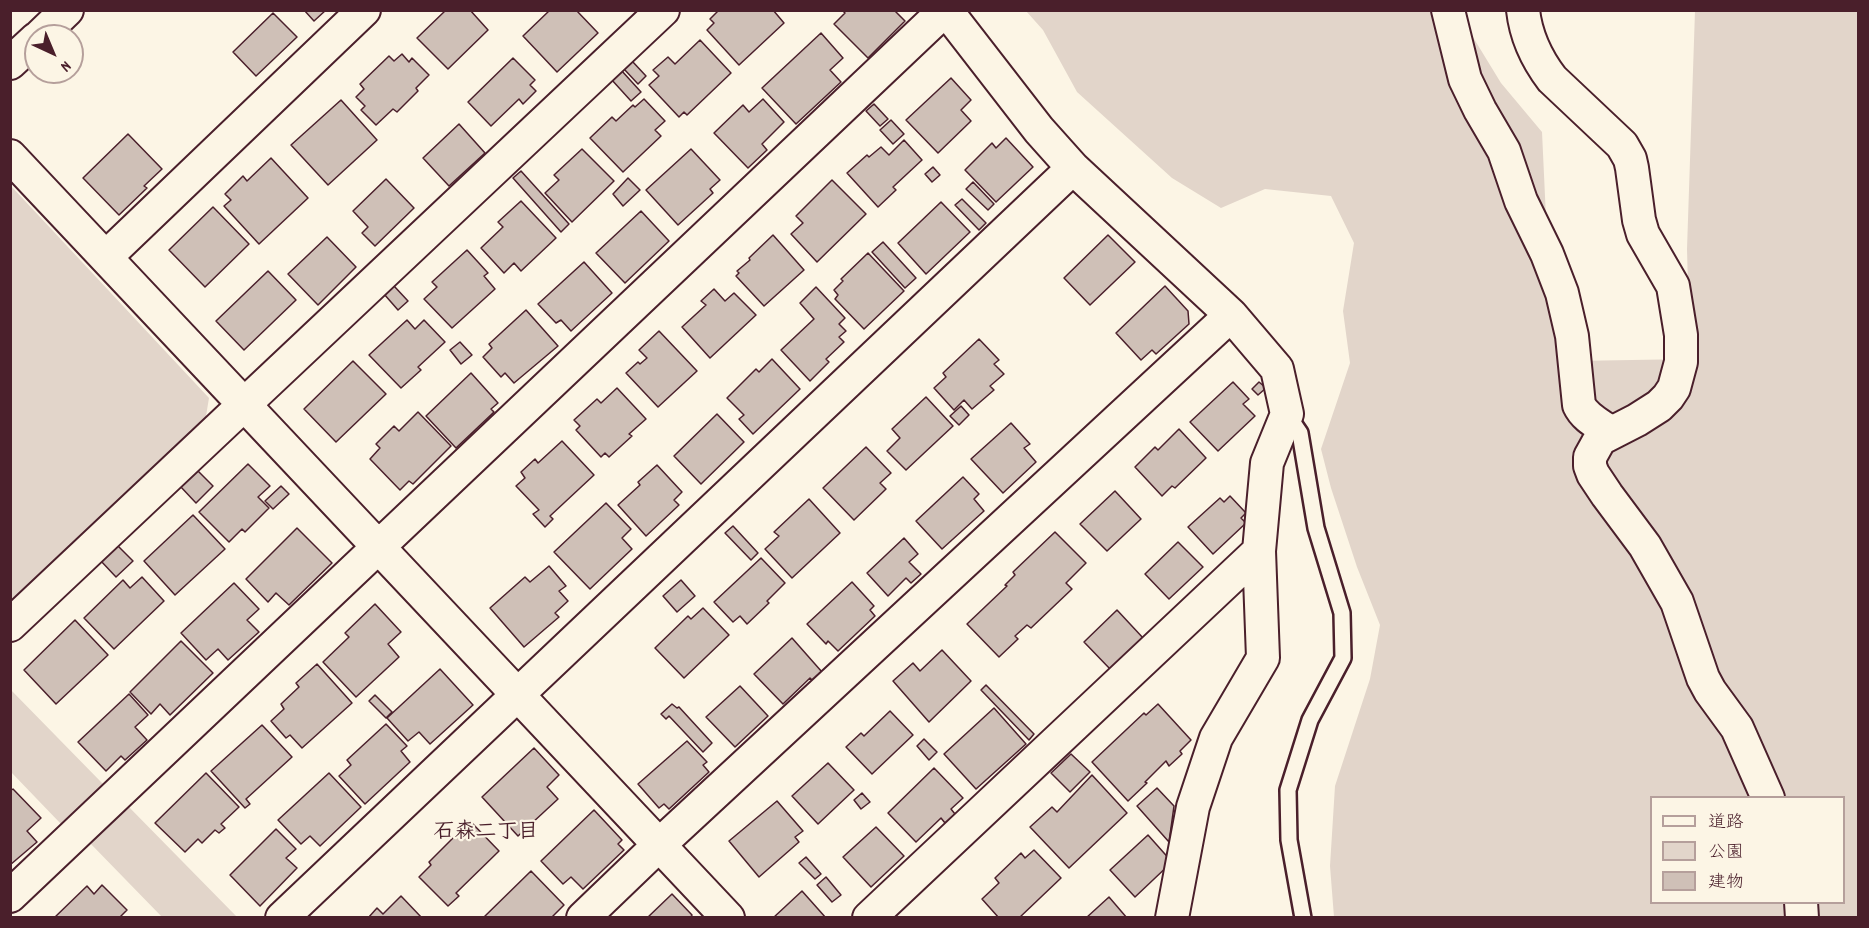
<!DOCTYPE html>
<html>
<head>
<meta charset="utf-8">
<style>
  body { margin:0 }
  #map { position:relative; width:1869px; height:928px; overflow:hidden; background:#fcf5e5; font-family:Dekko,"Klee One",sans-serif }
  canvas { display:block }
  .frame { position:absolute; inset:0; border:12px solid #4a1f2b; pointer-events:none }
  .legend { position:absolute; left:1650px; top:796px; width:195px; height:108px; box-sizing:border-box; background:#fcf5e5; border:2px solid #b59f9b; margin:0; padding:8px 10px; list-style:none; font-size:18px; color:#4a1f2b }
  .legend li { display:flex; align-items:center; gap:12px; height:30px }
  .legend b { width:30px; border:2px solid #b59f9b }
  .north { position:absolute; left:24px; top:24px; width:60px; height:60px; box-sizing:border-box; background:#fcf5e5; border:2px solid #b59f9b; border-radius:50%; rotate:136deg; font-size:16px; font-weight:700; line-height:24px; text-align:center; color:#4a1f2b }
  .north::after { content:''; display:block; margin:auto; width:21px; height:27px; background:#4a1f2b; clip-path:polygon(50% 0,100% 100%,50% 72%,0 100%) }
</style>
</head>
<body>
<div id="map">
<canvas width="1869" height="928"></canvas>
<div class="frame"></div>
<ul class="legend">
<li><b style="height:8px;background:#fcf5e5"></b>道路</li>
<li><b style="height:16px;background:#e2d5ca"></b>公園</li>
<li><b style="height:16px;background:#cfc0b7"></b>建物</li>
</ul>
<div class="north">N</div>
</div>
<script>
const ctx = document.querySelector('canvas').getContext('2d');
ctx.lineJoin = 'round';
function fill(path, color) { ctx.fillStyle = color; ctx.fill(path, 'evenodd'); }
function strokePath(path, color, width, dash) { ctx.strokeStyle = color; ctx.lineWidth = width; ctx.lineCap = dash ? 'butt' : 'round'; ctx.setLineDash(dash || []); ctx.stroke(path); }
function write(font, color, halo, rows, align = 'center') {
  ctx.font = font + ' Dekko,"Klee One",sans-serif'; ctx.lineWidth = 4.5; ctx.setLineDash([]); ctx.textBaseline = 'middle'; ctx.strokeStyle = halo; ctx.fillStyle = color; for (const [text, x, y, turn = 0] of rows) {
    ctx.save(); ctx.translate(x, y); ctx.rotate((+turn || 0) * Math.PI / 180); ctx.textAlign = isNaN(turn) ? turn : align; if (halo) ctx.strokeText(text, 0, 0); ctx.fillText(text, 0, 0); ctx.restore();
  }
}
fill(new Path2D(`
  M 1026,11 L 1457,11 L 1501,83 L 1542,132 L 1547,239 L 1574,361 L 1690,359 L 1687,249 L 1695,11 L 1858,11 L 1858,917 L 1334,917 L 1330,866 L 1335,786 L 1370,679 L 1380,625 L 1357,567 L 1331,488 L 1321,449 L 1350,363 L 1343,311 L 1354,243 L 1331,196 L 1265,189 L 1221,208 L 1172,178 L 1077,92 L 1043,30 ZM 1652,798 L 1844,798 L 1844,902 L 1652,902 Z
  M 11,186 L 209,398 L 205,422 L 11,601 Z
  M 10,689 L 103,784 L 61,824 L 11,772 Z
  M 126,804 L 237,917 L 162,917 L 88,841 Z`), '#e2d5ca');
const building = new Path2D(`
  M 304,10 L 326,10 L 314,21 Z
  M 446,10 L 470,10 L 488,30 L 448,69 L 417,38 Z
  M 550,10 L 576,10 L 598,33 L 557,72 L 523,36 Z
  M 719,10 L 773,10 L 784,23 L 739,65 L 707,30 L 714,23 L 710,19 Z
  M 842,10 L 894,10 L 905,21 L 868,58 L 834,24 L 845,13 Z
  M 273,13 L 297,37 L 256,76 L 233,52 Z
  M 821,33 L 843,58 L 830,70 L 841,82 L 796,124 L 762,88 Z
  M 700,40 L 731,73 L 687,115 L 684,112 L 679,117 L 649,85 L 659,76 L 653,70 L 668,57 L 675,64 Z
  M 402,54 L 409,62 L 412,58 L 429,75 L 416,88 L 418,91 L 397,112 L 393,109 L 376,125 L 361,110 L 365,106 L 356,97 L 364,89 L 360,84 L 389,56 L 394,61 Z
  M 513,58 L 535,80 L 530,85 L 536,91 L 523,104 L 519,99 L 491,126 L 468,102 Z
  M 632,61 L 646,76 L 638,84 L 624,69 Z
  M 621,70 L 641,92 L 631,101 L 611,79 Z
  M 951,78 L 971,100 L 961,110 L 971,121 L 938,153 L 906,120 Z
  M 644,99 L 665,121 L 655,130 L 661,136 L 623,172 L 590,138 L 612,117 L 616,121 L 633,105 L 635,107 Z
  M 763,99 L 784,122 L 762,144 L 767,150 L 748,168 L 714,133 L 743,105 L 749,112 Z
  M 341,100 L 377,140 L 328,185 L 291,145 Z
  M 874,104 L 888,119 L 880,126 L 866,111 Z
  M 891,120 L 904,134 L 893,144 L 880,130 Z
  M 459,124 L 485,153 L 449,186 L 423,158 Z
  M 128,134 L 162,169 L 144,186 L 147,188 L 119,215 L 83,178 Z
  M 1006,138 L 1033,167 L 996,202 L 965,170 L 992,143 L 996,148 Z
  M 904,140 L 922,160 L 893,187 L 896,190 L 878,207 L 847,173 L 867,155 L 869,157 L 881,147 L 889,155 Z
  M 582,149 L 614,181 L 572,222 L 545,193 L 559,180 L 554,175 Z
  M 691,149 L 720,180 L 710,189 L 713,193 L 678,225 L 646,190 Z
  M 271,158 L 308,198 L 259,244 L 224,206 L 231,200 L 225,194 L 243,176 L 247,181 Z
  M 933,167 L 940,175 L 932,182 L 925,174 Z
  M 521,171 L 569,224 L 561,232 L 513,178 Z
  M 628,178 L 640,190 L 623,206 L 613,194 Z
  M 386,179 L 414,208 L 375,246 L 362,233 L 368,227 L 353,211 Z
  M 832,180 L 866,214 L 817,262 L 791,234 L 803,223 L 796,216 Z
  M 973,182 L 994,204 L 988,210 L 966,189 Z
  M 962,199 L 986,223 L 979,230 L 955,205 Z
  M 521,201 L 556,238 L 521,271 L 514,263 L 504,273 L 481,248 L 503,227 L 498,222 Z
  M 941,202 L 970,232 L 926,274 L 898,243 Z
  M 213,207 L 249,244 L 205,287 L 169,250 Z
  M 641,211 L 669,241 L 625,283 L 596,253 Z
  M 773,235 L 804,270 L 764,306 L 736,276 L 739,273 L 737,271 L 750,260 L 749,258 Z
  M 1108,235 L 1135,262 L 1090,305 L 1064,278 Z
  M 327,237 L 356,267 L 318,305 L 288,274 Z
  M 883,242 L 916,278 L 905,288 L 872,252 Z
  M 467,250 L 488,273 L 484,276 L 495,289 L 452,328 L 424,299 L 437,287 L 432,282 Z
  M 868,253 L 904,291 L 864,329 L 835,299 L 838,295 L 834,290 L 843,281 L 841,279 Z
  M 584,262 L 612,293 L 571,331 L 561,320 L 556,323 L 538,304 Z
  M 268,271 L 296,300 L 244,350 L 216,321 Z
  M 394,286 L 408,301 L 398,310 L 384,294 Z
  M 1165,286 L 1188,311 L 1189,324 L 1156,354 L 1152,350 L 1141,360 L 1116,333 Z
  M 816,287 L 845,318 L 839,324 L 846,331 L 839,337 L 844,342 L 826,359 L 829,362 L 810,381 L 781,350 L 814,319 L 800,303 Z
  M 714,289 L 725,301 L 734,293 L 756,315 L 710,358 L 682,327 L 706,305 L 701,301 Z
  M 526,310 L 558,346 L 514,383 L 505,373 L 501,377 L 483,357 L 492,348 L 489,344 Z
  M 407,320 L 415,329 L 424,320 L 445,342 L 418,367 L 421,370 L 401,388 L 369,355 Z
  M 659,331 L 697,371 L 658,407 L 626,373 L 638,362 L 640,364 L 647,358 L 639,350 Z
  M 979,339 L 999,360 L 994,364 L 1004,374 L 990,386 L 994,390 L 972,409 L 964,400 L 954,410 L 934,388 L 946,377 L 943,373 Z
  M 460,342 L 472,355 L 461,364 L 450,350 Z
  M 772,359 L 800,389 L 753,434 L 739,419 L 744,415 L 727,398 L 756,369 L 759,372 Z
  M 353,361 L 386,394 L 336,442 L 304,409 Z
  M 471,373 L 498,403 L 491,409 L 494,412 L 456,448 L 426,416 Z
  M 1233,382 L 1249,399 L 1243,404 L 1255,416 L 1218,451 L 1190,422 Z
  M 1259,382 L 1266,388 L 1258,395 L 1252,389 Z
  M 617,388 L 646,419 L 629,434 L 632,436 L 609,457 L 605,453 L 601,457 L 576,430 L 580,426 L 574,420 L 597,399 L 601,403 Z
  M 926,397 L 953,426 L 906,470 L 887,451 L 900,438 L 892,429 Z
  M 961,406 L 969,415 L 959,425 L 950,416 Z
  M 418,412 L 451,446 L 413,484 L 409,481 L 400,490 L 370,459 L 380,448 L 376,444 L 394,426 L 399,431 Z
  M 717,414 L 744,442 L 701,484 L 674,456 Z
  M 1011,423 L 1030,444 L 1024,448 L 1036,462 L 1003,493 L 971,459 Z
  M 1179,429 L 1206,458 L 1175,488 L 1172,486 L 1162,496 L 1135,467 L 1155,447 L 1158,450 Z
  M 562,441 L 594,475 L 550,516 L 553,519 L 545,527 L 533,514 L 539,510 L 516,486 L 525,478 L 521,472 L 535,459 L 538,463 Z
  M 866,447 L 891,473 L 880,483 L 886,489 L 854,520 L 823,488 Z
  M 248,464 L 270,486 L 258,497 L 269,508 L 245,532 L 242,529 L 229,542 L 199,512 Z
  M 657,465 L 682,492 L 674,500 L 679,505 L 646,536 L 618,505 L 640,485 L 638,482 Z
  M 197,470 L 213,486 L 196,503 L 180,486 Z
  M 963,477 L 979,494 L 974,499 L 984,511 L 942,549 L 916,521 Z
  M 281,486 L 289,494 L 273,509 L 265,501 Z
  M 1115,491 L 1141,519 L 1107,551 L 1080,524 Z
  M 1230,496 L 1246,513 L 1241,518 L 1246,523 L 1213,554 L 1188,527 L 1220,498 L 1224,502 Z
  M 809,499 L 840,533 L 792,578 L 765,549 L 779,536 L 774,532 Z
  M 606,503 L 631,529 L 622,538 L 632,549 L 590,589 L 554,552 Z
  M 193,515 L 225,549 L 175,595 L 144,561 Z
  M 733,526 L 758,553 L 751,560 L 725,533 Z
  M 297,528 L 332,563 L 289,605 L 276,593 L 268,602 L 246,579 Z
  M 1055,532 L 1086,563 L 1066,583 L 1072,589 L 1031,628 L 1027,625 L 1015,636 L 1018,639 L 999,657 L 967,624 L 1007,586 L 1005,585 L 1015,575 L 1013,572 Z
  M 904,538 L 918,554 L 909,562 L 921,574 L 911,583 L 906,578 L 888,596 L 867,573 Z
  M 1178,542 L 1203,567 L 1169,599 L 1145,574 Z
  M 116,544 L 133,561 L 116,577 L 100,560 Z
  M 761,558 L 785,583 L 767,601 L 769,603 L 747,624 L 740,616 L 733,622 L 714,602 Z
  M 549,566 L 566,586 L 559,591 L 568,601 L 555,613 L 559,617 L 524,647 L 490,608 L 525,577 L 530,582 Z
  M 142,577 L 164,601 L 114,649 L 84,618 L 123,580 L 130,588 Z
  M 681,580 L 695,596 L 677,612 L 663,596 Z
  M 852,582 L 874,606 L 870,610 L 875,616 L 838,651 L 828,641 L 826,644 L 807,624 Z
  M 234,583 L 259,609 L 247,620 L 259,632 L 228,660 L 218,649 L 206,660 L 181,633 Z
  M 375,604 L 401,632 L 388,644 L 399,657 L 356,697 L 323,662 L 349,637 L 345,633 Z
  M 703,608 L 729,635 L 684,678 L 655,648 L 688,616 L 691,619 Z
  M 1117,610 L 1144,639 L 1111,670 L 1084,642 Z
  M 75,620 L 108,655 L 56,704 L 24,670 Z
  M 792,638 L 822,672 L 813,681 L 810,678 L 783,704 L 754,674 Z
  M 181,641 L 213,673 L 170,715 L 160,704 L 151,714 L 130,692 Z
  M 942,650 L 971,681 L 929,722 L 893,681 L 913,663 L 920,671 Z
  M 317,664 L 352,703 L 302,748 L 290,735 L 286,738 L 271,721 L 284,709 L 281,704 L 299,687 L 296,683 Z
  M 440,669 L 473,705 L 430,744 L 419,732 L 408,741 L 387,718 Z
  M 986,685 L 1034,734 L 1029,740 L 981,690 Z
  M 740,686 L 768,716 L 735,747 L 706,717 Z
  M 129,694 L 148,715 L 135,727 L 147,740 L 125,760 L 121,756 L 106,771 L 78,742 Z
  M 375,695 L 392,712 L 386,718 L 369,701 Z
  M 672,704 L 677,708 L 679,707 L 712,743 L 703,752 L 669,716 L 666,719 L 661,714 Z
  M 1158,704 L 1191,740 L 1180,751 L 1182,754 L 1169,766 L 1166,761 L 1145,782 L 1147,783 L 1128,801 L 1092,762 L 1144,713 L 1146,715 Z
  M 994,708 L 1026,744 L 976,789 L 944,754 Z
  M 890,711 L 913,735 L 872,774 L 846,747 L 861,733 L 864,736 Z
  M 386,724 L 407,746 L 401,751 L 410,762 L 365,804 L 339,776 L 351,765 L 347,760 Z
  M 262,725 L 292,757 L 246,799 L 250,804 L 245,808 L 211,771 Z
  M 924,739 L 937,752 L 929,760 L 917,746 Z
  M 687,741 L 707,762 L 703,765 L 709,772 L 669,809 L 664,804 L 659,808 L 638,784 Z
  M 534,748 L 559,775 L 547,787 L 558,799 L 518,836 L 482,797 Z
  M 1071,754 L 1090,772 L 1070,792 L 1051,773 Z
  M 828,763 L 854,790 L 818,824 L 792,796 Z
  M 934,768 L 963,798 L 951,809 L 955,814 L 945,823 L 941,818 L 916,842 L 888,813 Z
  M 206,773 L 239,807 L 221,824 L 225,828 L 219,833 L 215,830 L 202,843 L 198,839 L 185,852 L 155,823 Z
  M 329,773 L 361,807 L 320,846 L 310,836 L 301,844 L 278,820 Z
  M 1092,775 L 1127,813 L 1069,868 L 1030,827 L 1052,807 L 1057,812 Z
  M 1157,788 L 1174,806 L 1169,842 L 1137,806 Z
  M 13,789 L 41,818 L 27,831 L 37,842 L 10,865 L 10,791 Z
  M 862,793 L 870,802 L 861,809 L 854,800 Z
  M 777,801 L 803,831 L 795,837 L 799,842 L 759,877 L 729,841 Z
  M 594,810 L 622,840 L 618,844 L 624,850 L 583,889 L 571,877 L 563,884 L 541,861 Z
  M 470,821 L 499,851 L 456,893 L 459,896 L 448,906 L 419,877 L 431,865 L 429,862 Z
  M 876,827 L 904,856 L 871,887 L 843,857 Z
  M 276,829 L 296,849 L 286,858 L 297,868 L 260,906 L 230,875 Z
  M 1148,835 L 1172,862 L 1135,897 L 1110,870 Z
  M 1034,850 L 1061,878 L 1019,918 L 999,918 L 982,899 L 999,883 L 995,878 L 1021,853 L 1025,858 Z
  M 806,857 L 821,874 L 815,879 L 799,863 Z
  M 531,871 L 564,905 L 551,918 L 483,918 Z
  M 826,877 L 841,895 L 832,902 L 817,885 Z
  M 102,885 L 127,910 L 119,918 L 54,918 L 87,886 L 94,894 Z
  M 802,891 L 826,918 L 773,918 Z
  M 672,894 L 692,915 L 690,918 L 647,918 Z
  M 401,896 L 422,918 L 368,918 L 377,908 L 383,914 Z
  M 1109,897 L 1127,918 L 1086,918 Z`);
fill(building, '#cfc0b7');
strokePath(building, '#4a1f2b', 1.5);
const lane = new Path2D(`
  M 1287,414 L 1300,433 L 1316,528 L 1342,613 L 1343,658 L 1310,720 L 1288,790 L 1289,840 L 1303,918`);
const street = new Path2D(`
  M 946,10 L 1039,130 L 1073,168 L 1231,315 L 1277,369 L 1287,414 L 1267,463 L 1259,551 L 1263,658 L 1216,738 L 1193,807 L 1172,918
  M 1448,10 L 1465,79 L 1480,110 L 1504,151 L 1521,201 L 1547,254 L 1562,293 L 1572,336 L 1579,405 C 1585,418 1599,424 1610,432
  M 1523,10 C 1526,37 1536,58 1552,79 L 1622,145 L 1630,159 L 1632,168 L 1639,220 L 1643,234 L 1673,286 L 1681,335 L 1681,362 L 1674,388 L 1668,397 L 1659,406 L 1637,420 L 1600,439 L 1590,457 L 1590,466 L 1593,474 L 1607,495 L 1645,546 L 1677,602 L 1703,678 L 1710,691 L 1737,728 L 1768,798
  M 40,36 L 67,10
  M 10,63 L 36,39
  M 10,156 L 728,918
  M 106,257 L 364,10
  M 10,625 L 663,10
  M 10,896 L 945,10
  M 1801,902 L 1802,918
  M 282,918 L 1073,168
  M 583,918 L 659,845 L 1231,315
  M 869,918 L 1259,551`);
strokePath(lane, '#4a1f2b', 20);
strokePath(street, '#4a1f2b', 36);
strokePath(lane, '#fcf5e5', 15);
strokePath(street, '#fcf5e5', 32);
write('bold 21px', '#4a1f2b', '#fcf5e5', [
  ["石森二丁目",486,834]
]);
</script>
</body>
</html>
